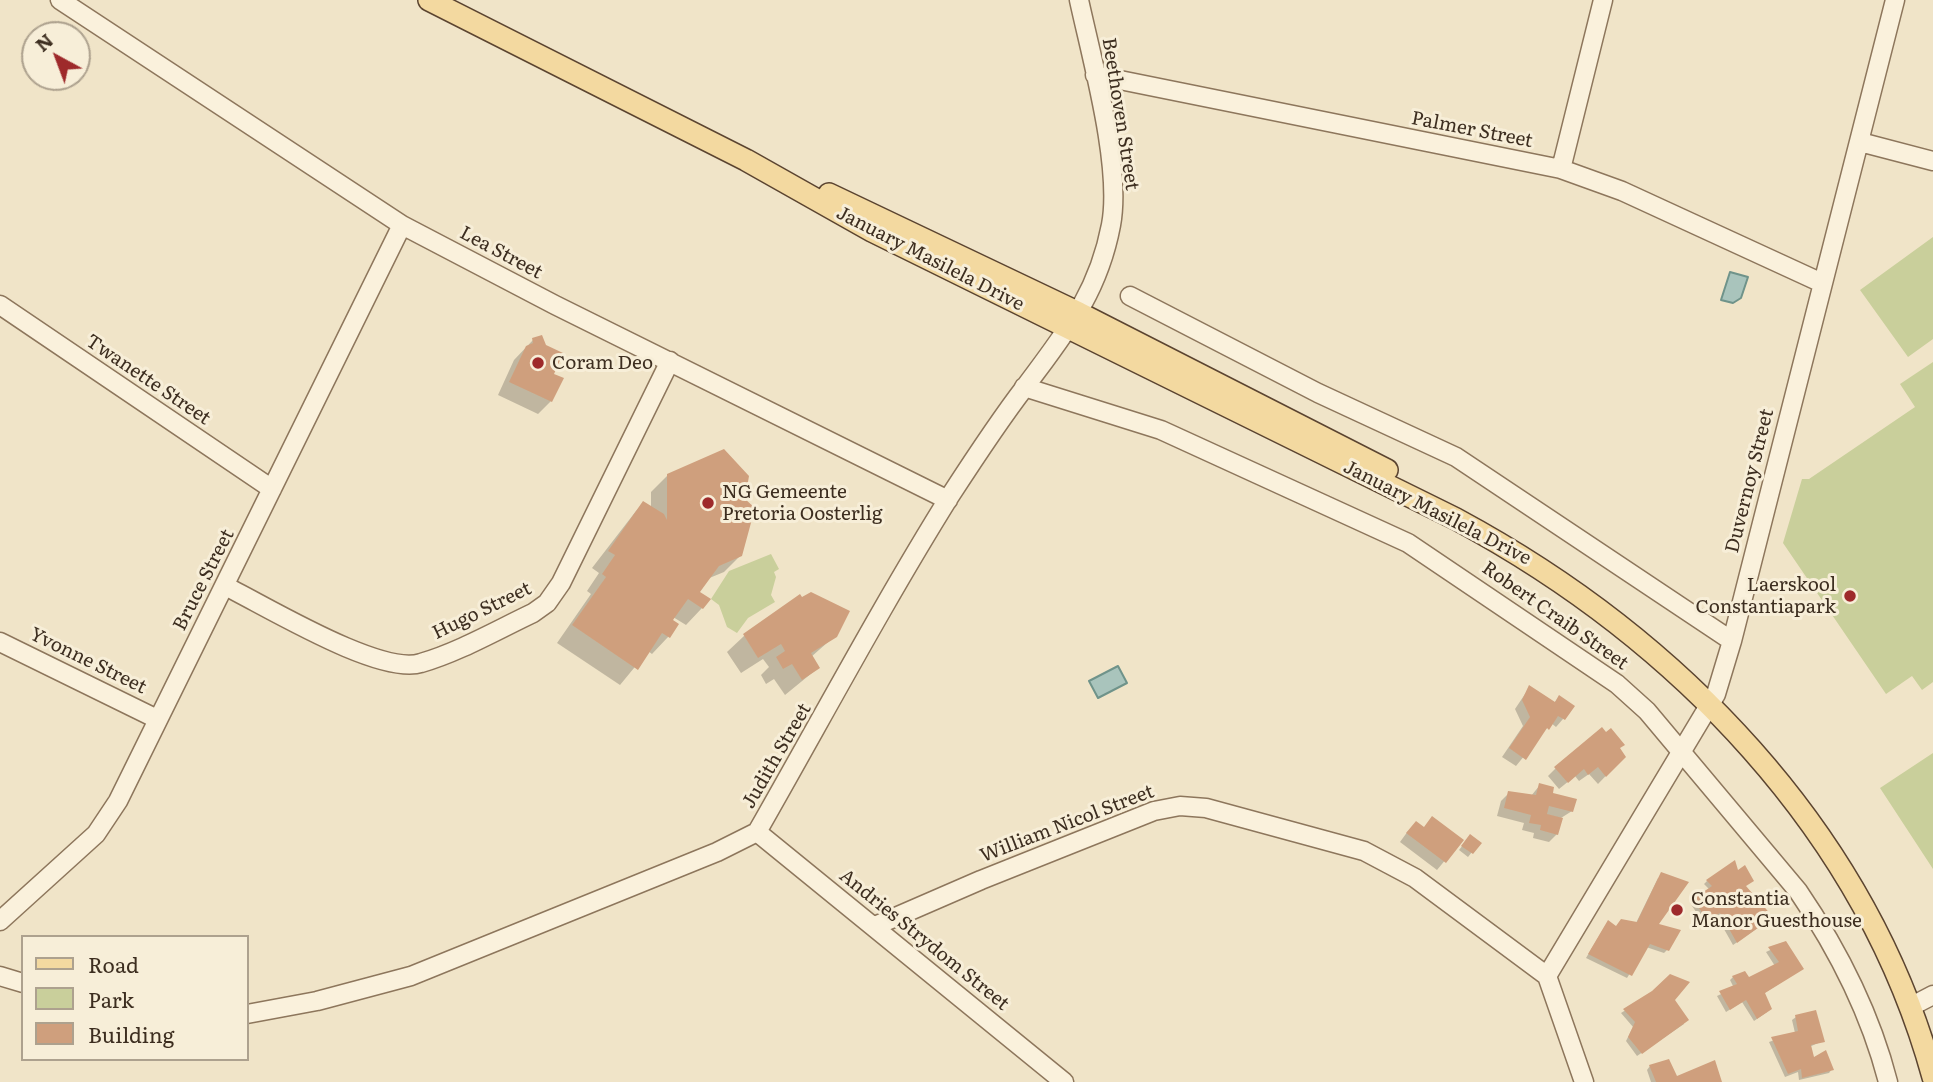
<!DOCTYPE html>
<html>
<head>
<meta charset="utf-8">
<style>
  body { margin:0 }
  #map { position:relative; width:1933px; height:1082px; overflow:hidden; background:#f0e4c8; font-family:Literata,serif }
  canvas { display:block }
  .legend { position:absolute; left:21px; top:935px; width:228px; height:126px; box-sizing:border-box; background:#f7eed8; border:2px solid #ada18e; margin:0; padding:9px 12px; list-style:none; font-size:21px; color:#3d2e20 }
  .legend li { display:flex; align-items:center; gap:14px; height:35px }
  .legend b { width:35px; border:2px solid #ada18e }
  .north { position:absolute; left:21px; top:21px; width:70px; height:70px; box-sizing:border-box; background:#f7eed8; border:2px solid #ada18e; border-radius:50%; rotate:319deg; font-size:19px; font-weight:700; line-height:28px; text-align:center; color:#3d2e20 }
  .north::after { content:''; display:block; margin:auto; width:24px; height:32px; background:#9e2a2b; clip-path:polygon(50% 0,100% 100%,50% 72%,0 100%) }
</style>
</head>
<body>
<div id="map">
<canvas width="1933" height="1082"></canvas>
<ul class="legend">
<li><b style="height:9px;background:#f3d9a0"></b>Road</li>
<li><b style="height:19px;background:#c9cf9b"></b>Park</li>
<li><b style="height:19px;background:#cf9f7d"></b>Building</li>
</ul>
<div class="north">N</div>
</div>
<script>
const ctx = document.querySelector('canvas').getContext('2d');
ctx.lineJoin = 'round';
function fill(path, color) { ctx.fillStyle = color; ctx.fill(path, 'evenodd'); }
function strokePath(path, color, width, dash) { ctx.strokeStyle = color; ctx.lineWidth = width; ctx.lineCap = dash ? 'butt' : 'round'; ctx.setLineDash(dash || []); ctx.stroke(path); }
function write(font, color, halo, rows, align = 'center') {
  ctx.font = font + ' Literata,serif'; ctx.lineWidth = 6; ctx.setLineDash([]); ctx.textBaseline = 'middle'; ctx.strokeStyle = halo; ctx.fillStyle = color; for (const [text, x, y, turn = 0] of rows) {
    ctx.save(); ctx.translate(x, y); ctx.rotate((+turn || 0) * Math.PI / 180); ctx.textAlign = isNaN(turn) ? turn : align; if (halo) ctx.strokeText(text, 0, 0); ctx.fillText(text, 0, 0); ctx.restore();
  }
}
fill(new Path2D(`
  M 1933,237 L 1933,339 L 1908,357 L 1860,290 Z
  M 1933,362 L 1933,682 L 1922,690 L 1912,676 L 1886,694 L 1783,543 L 1802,479 L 1809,479 L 1915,407 L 1900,384 Z
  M 771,554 L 779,569 L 774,572 L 776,577 L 771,595 L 775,602 L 748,618 L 737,633 L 727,627 L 719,605 L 711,599 L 729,571 Z
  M 1933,753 L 1933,869 L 1880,788 Z`), '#c9cf9b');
const water = new Path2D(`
  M 1730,272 L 1748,277 L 1741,298 L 1733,303 L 1721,300 Z
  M 1118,666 L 1127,683 L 1098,698 L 1089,681 Z`);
fill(water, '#a9c4bc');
strokePath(water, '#6f938a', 2);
fill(new Path2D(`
  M 533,340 L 551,375 L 551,401 L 538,414 L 498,395 L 514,360 Z
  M 668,475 L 743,500 L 741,555 L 724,572 L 707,579 L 697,592 L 702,608 L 686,625 L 673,617 L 671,621 L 677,625 L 668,637 L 652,654 L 648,651 L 620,685 L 557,643 L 591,594 L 587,591 L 599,573 L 592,568 L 636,511 L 644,503 L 651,508 L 651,492 Z
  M 800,596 L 836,635 L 811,657 L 818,668 L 785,695 L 774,679 L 766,684 L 761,675 L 769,667 L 763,659 L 741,673 L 727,652 L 744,636 Z
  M 1529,688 L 1553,704 L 1559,697 L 1563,719 L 1556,727 L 1551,723 L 1516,766 L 1502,757 L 1523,726 L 1515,709 Z
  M 1618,749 L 1624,757 L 1598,784 L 1589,774 L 1579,781 L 1575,776 L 1559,789 L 1548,776 L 1556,768 Z
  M 1540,785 L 1572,811 L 1561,818 L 1557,834 L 1549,842 L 1533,838 L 1534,833 L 1522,830 L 1524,823 L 1497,816 L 1501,801 L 1509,793 L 1531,796 Z
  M 1423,828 L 1461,841 L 1437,870 L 1400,842 L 1408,831 Z
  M 1467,840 L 1479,843 L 1468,857 L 1459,850 Z
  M 1658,878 L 1656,925 L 1668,949 L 1664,953 L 1646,947 L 1627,978 L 1586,958 L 1605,926 L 1615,928 L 1636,923 Z
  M 1707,881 L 1744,887 L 1768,921 L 1733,945 L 1716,915 L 1703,922 L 1690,903 L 1709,889 L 1704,884 Z
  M 1785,943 L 1802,969 L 1763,994 L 1767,1012 L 1754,1021 L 1742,1002 L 1726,1012 L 1717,996 L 1734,988 L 1730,980 L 1733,977 L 1749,979 L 1775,966 L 1766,952 Z
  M 1653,993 L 1672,1000 L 1684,1024 L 1637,1056 L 1626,1041 L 1633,1027 L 1621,1013 Z
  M 1796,1017 L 1823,1041 L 1809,1047 L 1813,1060 L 1832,1069 L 1829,1073 L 1799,1080 L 1798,1072 L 1785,1077 L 1769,1042 L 1795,1033 L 1792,1020 Z
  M 1650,1066 L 1676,1078 L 1720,1082 L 1651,1082 L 1647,1070 Z`), '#0003');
fill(new Path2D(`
  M 542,335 L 546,345 L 563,353 L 554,374 L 564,378 L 552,402 L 509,382 L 526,346 L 533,343 L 532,338 Z
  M 724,449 L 749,476 L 745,499 L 755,508 L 742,556 L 719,566 L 700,592 L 711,599 L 703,609 L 688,599 L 673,620 L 679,624 L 670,638 L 662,633 L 638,670 L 572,625 L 606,577 L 602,574 L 615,555 L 608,551 L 643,501 L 664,514 L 667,520 L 667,474 Z
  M 811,592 L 850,611 L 837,637 L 811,653 L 820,668 L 802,680 L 792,664 L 783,669 L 776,657 L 785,651 L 781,644 L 758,658 L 743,634 L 800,594 L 802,597 Z
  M 1529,685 L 1555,702 L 1559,695 L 1575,706 L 1565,720 L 1558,716 L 1549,730 L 1547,728 L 1526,760 L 1509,748 L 1530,717 L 1522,700 Z
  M 1602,727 L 1606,732 L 1611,728 L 1625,745 L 1620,748 L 1626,757 L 1606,777 L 1598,767 L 1588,775 L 1584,769 L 1568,783 L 1554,767 Z
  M 1539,783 L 1554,787 L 1553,793 L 1577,799 L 1573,812 L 1549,806 L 1547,814 L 1563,818 L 1558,835 L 1540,830 L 1541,825 L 1529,823 L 1531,815 L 1504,808 L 1508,791 L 1536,795 Z
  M 1432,816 L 1464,840 L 1446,863 L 1406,833 L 1416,821 L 1424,827 Z
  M 1470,834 L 1482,843 L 1473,854 L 1461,846 Z
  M 1735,860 L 1738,870 L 1745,865 L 1754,881 L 1746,886 L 1773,917 L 1737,943 L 1720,913 L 1707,920 L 1693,899 L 1712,886 L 1706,880 Z
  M 1661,872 L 1689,882 L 1659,924 L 1681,930 L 1669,951 L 1650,944 L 1632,976 L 1588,954 L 1608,920 L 1616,926 L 1621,919 L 1637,922 Z
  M 1786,941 L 1804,969 L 1765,993 L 1772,1009 L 1757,1019 L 1746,1000 L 1730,1010 L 1719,991 L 1737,984 L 1732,976 L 1745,971 L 1749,977 L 1779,962 L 1768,947 Z
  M 1670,974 L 1690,982 L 1675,1000 L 1689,1020 L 1642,1054 L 1628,1037 L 1635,1022 L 1623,1009 L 1652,991 Z
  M 1816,1010 L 1825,1042 L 1811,1045 L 1814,1057 L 1826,1050 L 1834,1070 L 1802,1078 L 1801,1069 L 1788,1074 L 1771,1037 L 1798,1031 L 1795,1015 Z
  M 1669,1059 L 1677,1076 L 1715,1060 L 1722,1082 L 1656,1082 L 1649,1065 Z`), '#cf9f7d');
const minor = new Path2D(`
  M 60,0 L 402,225 L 555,305 L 948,500
  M 1095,75 L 1561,169 L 1622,191 L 1822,283
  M 1860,142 L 1933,161
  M 1561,169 L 1603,0
  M 1130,296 L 1318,393 L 1456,457 L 1732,641
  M 0,305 L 272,489
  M 1024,387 L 1161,430 L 1408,543 L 1617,684 L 1647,711 L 1798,891 C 1839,951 1870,1012 1888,1082
  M 225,586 C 266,606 380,676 421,663 C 459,652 497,630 533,613 L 547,603 L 561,583 L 670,361
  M 0,642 L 157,719
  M 757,832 L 1064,1082
  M 0,921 L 96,834 L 118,801 L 402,225
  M 875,926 L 981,880 L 1154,811 L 1180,806 L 1206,808 L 1364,851 L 1415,878 L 1547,976 L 1584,1082
  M 0,976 L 23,983
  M 1547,976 L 1716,694 L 1732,641 L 1895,0
  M 1910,1007 L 1933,995
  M 247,1014 L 317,1001 L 411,976 L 717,852 L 757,832 C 821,720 882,605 950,496 C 974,459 998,422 1025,387 C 1065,333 1098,294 1111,225 C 1122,167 1092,60 1079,0`);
const major = new Path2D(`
  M 429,0 L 746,160 L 872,231 L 1456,519 C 1677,638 1865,830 1933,1077
  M 829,194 L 1079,313 L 1387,470`);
strokePath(minor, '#8d765c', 21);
strokePath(major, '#5b4430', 24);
strokePath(minor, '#faf1dc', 18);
strokePath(major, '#f3d9a0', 21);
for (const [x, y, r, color] of [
  [538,363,7,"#9e2a2b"],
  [708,503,7,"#9e2a2b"],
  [1850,596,7,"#9e2a2b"],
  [1677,910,7,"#9e2a2b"]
]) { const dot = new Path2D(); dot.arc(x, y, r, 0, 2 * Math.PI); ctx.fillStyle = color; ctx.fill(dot); strokePath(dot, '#f7eed8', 2.5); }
write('19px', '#3d2e20', '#f7eed8', [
  ["Beethoven Street",1120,114,81],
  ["Palmer Street",1472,130,11],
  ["Lea Street",501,253,28],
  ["January Masilela Drive",930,259,27],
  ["Twanette Street",148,380,34],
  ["Duvernoy Street",1750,481,-76],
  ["January Masilela Drive",1437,513,27],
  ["Bruce Street",204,580,-63],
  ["Hugo Street",482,611,-26],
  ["Robert Craib Street",1555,616,35],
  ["Yvonne Street",88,661,26],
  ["Judith Street",777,756,-60],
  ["William Nicol Street",1067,824,-21],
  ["Andries Strydom Street",924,940,39]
]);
write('19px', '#3d2e20', '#f7eed8', [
  ["Coram Deo",552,363],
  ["NG Gemeente",722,492],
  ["Pretoria Oosterlig",722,514],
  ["Laerskool",1836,585,"right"],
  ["Constantiapark",1836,607,"right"],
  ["Constantia",1691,899],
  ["Manor Guesthouse",1691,921]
], 'left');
</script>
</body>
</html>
